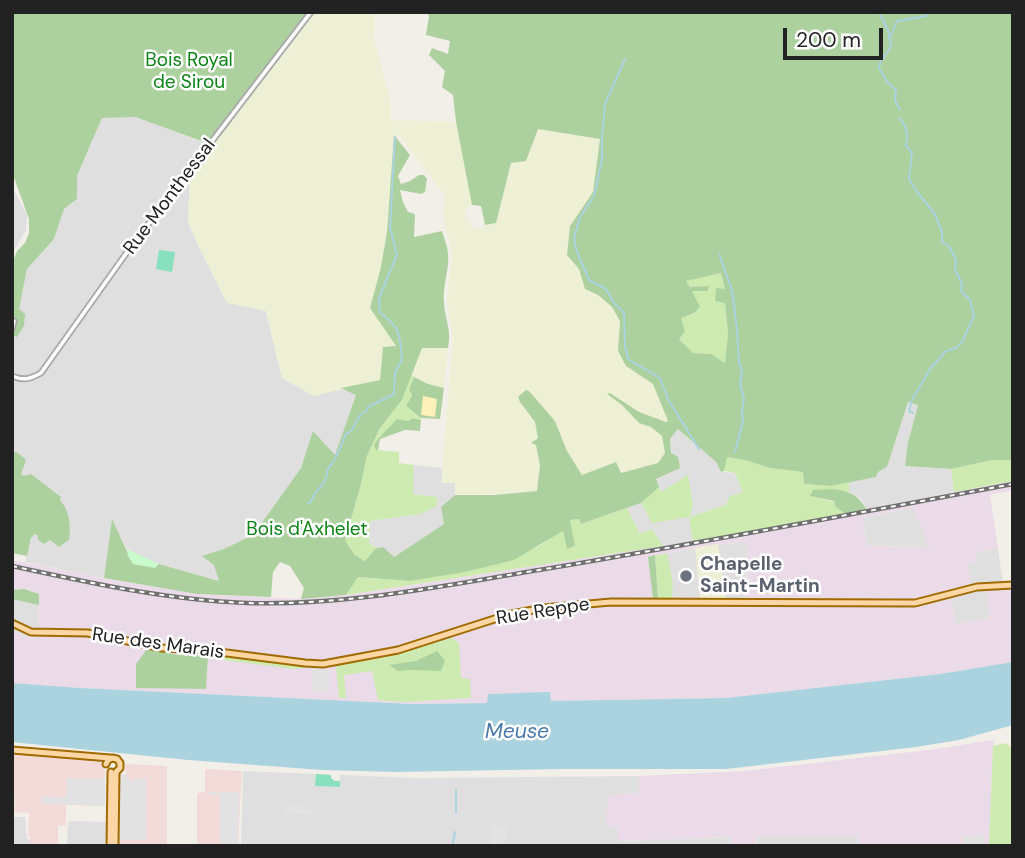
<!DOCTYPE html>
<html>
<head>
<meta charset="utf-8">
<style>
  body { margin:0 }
  #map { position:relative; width:1025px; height:858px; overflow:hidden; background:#f2efe9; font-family:"DM Sans",sans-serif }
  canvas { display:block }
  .frame { position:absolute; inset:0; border:14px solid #222; pointer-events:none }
  .scale { position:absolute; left:783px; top:28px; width:100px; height:32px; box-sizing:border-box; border:4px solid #222; border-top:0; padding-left:9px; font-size:21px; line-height:24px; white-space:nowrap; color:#222; -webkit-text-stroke:5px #fff; paint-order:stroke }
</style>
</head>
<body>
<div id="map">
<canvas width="1025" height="858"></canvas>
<div class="frame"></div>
<div class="scale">200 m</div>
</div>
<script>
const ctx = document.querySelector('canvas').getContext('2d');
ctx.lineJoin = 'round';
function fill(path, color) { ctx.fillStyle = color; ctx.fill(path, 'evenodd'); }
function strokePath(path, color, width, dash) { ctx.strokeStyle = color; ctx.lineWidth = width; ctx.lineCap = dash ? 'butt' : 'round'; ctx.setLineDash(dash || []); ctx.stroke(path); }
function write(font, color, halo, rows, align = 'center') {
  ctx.font = font + ' "DM Sans",sans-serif'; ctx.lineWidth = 5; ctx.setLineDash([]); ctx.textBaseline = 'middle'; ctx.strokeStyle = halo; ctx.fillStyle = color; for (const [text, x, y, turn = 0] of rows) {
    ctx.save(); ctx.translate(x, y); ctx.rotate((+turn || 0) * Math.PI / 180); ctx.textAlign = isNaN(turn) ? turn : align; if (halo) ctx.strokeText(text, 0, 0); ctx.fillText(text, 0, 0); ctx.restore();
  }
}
fill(new Path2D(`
  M 135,117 L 210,144 L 189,212 L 188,222 L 199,247 L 210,267 L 266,311 L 282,378 L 314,396 L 341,388 L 356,394 L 335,456 L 313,432 L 301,468 L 220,581 L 159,564 L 155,568 L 127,553 L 127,549 L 112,520 L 104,578 L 25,562 L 32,536 L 35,534 L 38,536 L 43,544 L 24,476 L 20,474 L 18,453 L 12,451 L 12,338 L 27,269 L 54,239 L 64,209 L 77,199 L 77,176 L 102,118 Z
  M 12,187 L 27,215 L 26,230 L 12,254 Z
  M 908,402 L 918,405 L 908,442 L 905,466 L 951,469 L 954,492 L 867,510 L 861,499 L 849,492 L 849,482 L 876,477 L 878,472 L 887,467 Z
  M 678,429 L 716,462 L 721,472 L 735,473 L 743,492 L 726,505 L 690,517 L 693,542 L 663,546 L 652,529 L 640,534 L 627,508 L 641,503 L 656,480 L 669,472 L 671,453 L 670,439 Z
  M 414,465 L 442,468 L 442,483 L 455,483 L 455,495 L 442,507 L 444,524 L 393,558 L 383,547 L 376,548 L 369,543 L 370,521 L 420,514 L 437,497 L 412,494 Z
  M 913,507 L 930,547 L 867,546 L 862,518 Z
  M 747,541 L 746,606 L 654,607 L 648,557 L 695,548 Z
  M 998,548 L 1003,585 L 988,586 L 989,619 L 956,624 L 949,593 L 976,552 Z
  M 12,590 L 39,594 L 38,638 L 25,637 L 12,629 Z
  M 243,771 L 316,774 L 315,786 L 339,787 L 340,775 L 417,778 L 639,776 L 639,793 L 618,828 L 619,841 L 732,837 L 732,846 L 241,846 Z
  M 12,817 L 25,817 L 27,839 L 30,840 L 30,845 L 33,846 L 12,846 Z
  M 68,821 L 106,822 L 105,846 L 67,846 Z
  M 756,836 L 858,836 L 860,846 L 757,846 Z`), '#e0dfdf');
fill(new Path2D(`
  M 12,755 L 65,757 L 92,759 L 101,763 L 105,769 L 105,806 L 66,805 L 66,825 L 58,826 L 58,846 L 30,845 L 30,837 L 28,836 L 29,813 L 14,812 L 15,798 L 12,797 Z
  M 126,764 L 167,766 L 167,846 L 119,846 L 119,775 L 126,775 Z
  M 205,769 L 242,771 L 238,846 L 197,846 L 197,793 L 205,792 Z`), '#f2dad9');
fill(new Path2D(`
  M 1013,481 L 1013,490 L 990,495 L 998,548 L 976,552 L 977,562 L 968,564 L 970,583 L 949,594 L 956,624 L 989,619 L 988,588 L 1013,588 L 1013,663 L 940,674 L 726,698 L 551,701 L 550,693 L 488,694 L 487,703 L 413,704 L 80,688 L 12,683 L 12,629 L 25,637 L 38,638 L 39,594 L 24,589 L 12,590 L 12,560 L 104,578 L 197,594 L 301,599 L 346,595 L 725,536 ZM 913,507 L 929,547 L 867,546 L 862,518 ZM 747,541 L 746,606 L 654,607 L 648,557 L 695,548 Z
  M 994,740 L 989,846 L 860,846 L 858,836 L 756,836 L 756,846 L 732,846 L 732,837 L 618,841 L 618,828 L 606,825 L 608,795 L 639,793 L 639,776 L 743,771 L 929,750 Z`), '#ebdbe8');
fill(new Path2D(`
  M 315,12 L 375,12 L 374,40 L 390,97 L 391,120 L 456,122 L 472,205 L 468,207 L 465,216 L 475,229 L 496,223 L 511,163 L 526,161 L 538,129 L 600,139 L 593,192 L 570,226 L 567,254 L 579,269 L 585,289 L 598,295 L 612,307 L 620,321 L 618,351 L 626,366 L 653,384 L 668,421 L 666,422 L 639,412 L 610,393 L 608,394 L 622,405 L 639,423 L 651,427 L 662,436 L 665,453 L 658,463 L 621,473 L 616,462 L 582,475 L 567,451 L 555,421 L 520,402 L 535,422 L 539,438 L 535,440 L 540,465 L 537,491 L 467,496 L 455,495 L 455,483 L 442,483 L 442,468 L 453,338 L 447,304 L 449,278 L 452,256 L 450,242 L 444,225 L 443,213 L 445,196 L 399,135 L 394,135 L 394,139 L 387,232 L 381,267 L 396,346 L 383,348 L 380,380 L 314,396 L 282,378 L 266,311 L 227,303 L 199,247 L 188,222 L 190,169 L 231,121 L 297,37 Z
  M 422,348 L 448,348 L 444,388 L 428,384 L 411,375 Z
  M 718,544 L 726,599 L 700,600 L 695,548 Z`), '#eef0d5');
fill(new Path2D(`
  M 721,273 L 725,289 L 715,301 L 725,302 L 728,334 L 726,364 L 711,354 L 693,353 L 679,339 L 685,331 L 680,318 L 694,313 L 692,291 L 709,287 L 690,287 L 685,281 Z
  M 411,375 L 414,377 L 409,390 L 412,395 L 406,406 L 421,418 L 421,420 L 412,418 L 408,421 L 397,419 L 384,434 L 380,436 L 376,450 L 399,452 L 399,463 L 414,465 L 413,494 L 437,497 L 437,506 L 420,514 L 370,521 L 369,543 L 376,548 L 365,561 L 354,554 L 345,540 L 360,488 L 367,456 L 380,428 L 402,400 Z
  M 726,457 L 748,461 L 770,468 L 803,472 L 804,484 L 831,486 L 849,482 L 849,492 L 835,489 L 811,496 L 834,502 L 835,506 L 845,514 L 693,542 L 689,517 L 652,523 L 641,503 L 659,487 L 661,492 L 688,475 L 693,504 L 690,517 L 726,505 L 730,496 L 743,492 L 735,473 L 724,471 Z
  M 992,460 L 1013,460 L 1013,481 L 954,492 L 951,469 Z
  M 627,508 L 640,534 L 652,529 L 663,546 L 346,595 L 357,577 L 410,581 L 538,547 L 563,530 L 567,548 L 575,547 L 570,520 L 579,519 L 581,524 Z
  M 667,553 L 673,584 L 672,599 L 658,599 L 655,556 Z
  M 452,638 L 459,643 L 461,678 L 470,679 L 471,698 L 403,702 L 378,700 L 372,671 L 344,675 L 346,698 L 339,698 L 336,665 L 374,659 Z
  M 208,654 L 307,667 L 307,668 L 293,669 L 208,658 Z
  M 1006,743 L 1013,749 L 1013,845 L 989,846 L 993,746 Z`), '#cdebb0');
fill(new Path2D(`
  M 12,12 L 311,12 L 210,144 L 135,117 L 102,118 L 77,176 L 77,199 L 64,209 L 54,239 L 27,269 L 19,309 L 25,314 L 24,326 L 17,337 L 14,336 L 12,338 L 12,331 L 17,323 L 12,319 L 12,264 L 17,251 L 25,243 L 29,233 L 29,219 L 12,172 Z
  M 427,12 L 1013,12 L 1013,460 L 992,460 L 951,469 L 905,466 L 908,442 L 918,405 L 908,402 L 887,467 L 878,472 L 876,477 L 831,486 L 804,484 L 803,472 L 770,468 L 748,461 L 727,457 L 724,471 L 721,472 L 716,462 L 678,429 L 670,439 L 671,453 L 678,457 L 680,468 L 656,479 L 659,487 L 641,503 L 581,524 L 579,519 L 570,520 L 575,546 L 567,549 L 563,531 L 514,560 L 465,572 L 410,581 L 358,577 L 346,595 L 301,599 L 304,588 L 290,566 L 280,562 L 273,572 L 271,597 L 197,594 L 104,578 L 112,519 L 133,564 L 155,567 L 159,564 L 219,581 L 214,565 L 202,556 L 224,549 L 253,535 L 301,468 L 313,431 L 335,455 L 356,395 L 341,388 L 380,380 L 383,347 L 396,346 L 370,308 L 381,267 L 387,232 L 394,135 L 410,155 L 398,176 L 401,184 L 410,181 L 419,175 L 424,175 L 427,179 L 425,192 L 421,194 L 400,190 L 403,202 L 408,212 L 415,214 L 414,237 L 442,231 C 444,238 447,245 448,253 C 450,269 442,286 444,303 C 445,320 452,330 448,348 L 422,348 L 402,400 L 380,428 L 367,456 L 360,488 L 345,540 L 354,554 L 365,561 L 376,548 L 383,547 L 394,557 L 444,524 L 441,507 L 455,495 L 494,495 L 537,491 L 540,465 L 536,445 L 531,443 L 538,438 L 535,422 L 520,402 L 518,397 L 526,390 L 529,391 L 555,421 L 567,451 L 582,475 L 616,462 L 621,473 L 658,463 L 665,453 L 662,436 L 651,427 L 639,423 L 622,405 L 607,394 L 610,393 L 639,412 L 666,422 L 668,421 L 653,384 L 626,366 L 618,351 L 620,321 L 612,307 L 598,295 L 585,289 L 579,269 L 567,255 L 570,226 L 593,192 L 600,139 L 538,129 L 526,161 L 511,163 L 496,223 L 485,225 L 481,206 L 472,205 L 456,122 L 453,95 L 442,87 L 445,71 L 429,55 L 432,48 L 448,54 L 450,41 L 426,35 L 429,16 ZM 721,273 L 725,289 L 716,288 L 715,301 L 725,303 L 728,334 L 725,363 L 711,354 L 693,353 L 679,339 L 685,331 L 681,318 L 694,313 L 700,307 L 692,291 L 708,291 L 709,286 L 690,287 L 686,281 Z
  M 414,377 L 428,384 L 444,388 L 440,419 L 421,418 L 406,406 L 412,395 L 409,390 Z
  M 412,418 L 421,420 L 420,431 L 405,430 L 380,439 L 378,450 L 376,450 L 374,445 C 380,435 389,428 397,419 L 408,421 Z
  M 12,451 L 18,453 L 26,460 L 21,474 L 24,476 L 31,474 L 61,497 L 60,500 C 70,512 71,526 69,540 L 59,547 L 50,540 L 44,544 L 38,540 L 38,536 L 35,534 L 31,538 L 27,556 L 12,553 Z
  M 835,489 C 851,492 858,495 867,510 L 845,514 L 835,506 L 834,501 L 810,496 L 813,490 Z
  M 655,555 L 655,556 L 658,599 L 653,599 L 648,557 Z
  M 24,589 L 39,594 L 39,605 L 12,599 L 12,590 Z
  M 147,649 L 171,651 L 171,654 L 181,655 L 189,652 L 208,654 L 206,689 L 136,688 L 136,664 Z
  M 437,651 L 445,661 L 441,671 C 426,671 412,669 398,671 L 389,665 L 416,661 Z`), '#add19e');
fill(new Path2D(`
  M 423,396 L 437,399 L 435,417 L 421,415 Z`), '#fff1ba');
fill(new Path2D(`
  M 127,549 L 159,564 L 155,568 L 133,564 L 128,556 Z`), '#c8facc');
fill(new Path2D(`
  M 159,250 L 175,252 L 172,272 L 156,269 Z
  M 316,774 L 331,775 L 331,778 L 335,781 L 340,781 L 340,787 L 315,786 Z`), '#88e0be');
fill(new Path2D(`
  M 324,665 L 329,673 L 329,690 L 327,692 L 313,693 L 312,666 Z
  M 126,774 L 126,778 L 129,778 L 130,783 L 138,777 L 140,779 L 146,778 L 146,840 L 119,840 L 119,775 Z
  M 67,778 L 105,779 L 105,806 L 42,804 L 42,796 L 66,798 Z
  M 209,792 L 239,792 L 238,846 L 220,846 L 220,795 L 210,795 Z
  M 290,805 L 301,805 L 301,809 L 312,809 L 312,814 L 283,814 L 283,809 L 289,809 Z
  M 491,824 L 506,826 L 506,843 L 497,843 L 497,846 L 492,846 Z
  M 984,835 L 984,842 L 981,845 L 963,846 L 963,836 Z`), '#e2e2e2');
fill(new Path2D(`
  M 1013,662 L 1013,725 L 959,740 L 916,747 L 726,769 L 561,769 L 396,772 L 322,770 L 188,760 L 12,742 L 12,683 L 80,688 L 413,704 L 487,703 L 488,694 L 550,692 L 551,701 L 726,698 L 940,674 Z`), '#aad3df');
strokePath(new Path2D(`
  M 879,12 L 888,30 L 891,46 L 880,63 L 879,68 L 887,82 L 896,90 L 895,100 L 900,110
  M 891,36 L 897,21 L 926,16 L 926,12
  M 625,59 L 605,104 L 602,136 L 602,159 L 594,196 L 580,217 L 574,237 L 576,249 L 589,280 L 606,289 L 615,304 L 624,313 L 625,346 L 628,359 L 660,378 L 669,401 L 699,449
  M 899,118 C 908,127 908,135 906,146 L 912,152 L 909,179 L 917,192 L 934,213 L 942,231 L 942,242 L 949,246 L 956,260 L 955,269 L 962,284 L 961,291 L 970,300 L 974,316 L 962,342 L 956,348 L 946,351 L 930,369 L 912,400 L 909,411 L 913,413
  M 719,254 L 732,290 L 737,329 L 739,362 L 742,372 L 740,385 L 744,398 L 742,413 L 743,421 L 735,452
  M 308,503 L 311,502 C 314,490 328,484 327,471 L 336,457 L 346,434 L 352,430 L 360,415 L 367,411 L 368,407 L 394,394 L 395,372 L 402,360 C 400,337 401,327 380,313 L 379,298 L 397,255 L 390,228 L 395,137
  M 456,813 L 456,790
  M 453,843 L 455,832`), '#aad3df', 2);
const minor = new Path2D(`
  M 12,321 L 14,321 L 12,329
  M 12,376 C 24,381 30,379 41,373 L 130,248 L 311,12`);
const major = new Path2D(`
  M 12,623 L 31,632 L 88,633 L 162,648 L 203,650 L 305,663 L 323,664 L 398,650 L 507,615 L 543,608 L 611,602 L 915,603 L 977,587 L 1013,585
  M 12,750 L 110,758
  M 106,764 L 108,760 L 112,758 L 117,759 L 120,763 L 120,768 L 116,772 L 115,846
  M 110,846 L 111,772`);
strokePath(minor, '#a9a9a9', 7);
strokePath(major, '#a06b00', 9);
strokePath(minor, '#fff', 3.5);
strokePath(major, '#fcd6a4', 5);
const rail = new Path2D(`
  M 12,566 C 90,583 167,600 247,603 C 348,606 446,585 545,569 C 701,543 857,513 1013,484`);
strokePath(rail, '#707070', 4.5);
strokePath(rail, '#fff', 2, [5]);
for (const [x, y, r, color] of [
  [686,576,7,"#6b7280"]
]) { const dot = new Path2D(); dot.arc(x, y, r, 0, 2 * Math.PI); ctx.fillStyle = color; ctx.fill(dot); strokePath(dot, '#fff', 2.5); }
write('19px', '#0c8416', '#fff', [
  ["Bois Royal",189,61],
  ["de Sirou",189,83],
  ["Bois d'Axhelet",307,530]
]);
write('19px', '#222', '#fff', [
  ["Rue Monthessal",170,197,-53],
  ["Rue Reppe",543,612,-9],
  ["Rue des Marais",158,644,8]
]);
write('bold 19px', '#5b616d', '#fff', [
  ["Chapelle",700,565],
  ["Saint-Martin",700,587]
], 'left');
write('italic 21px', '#4a7aab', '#fff', [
  ["Meuse",517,732]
]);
</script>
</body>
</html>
